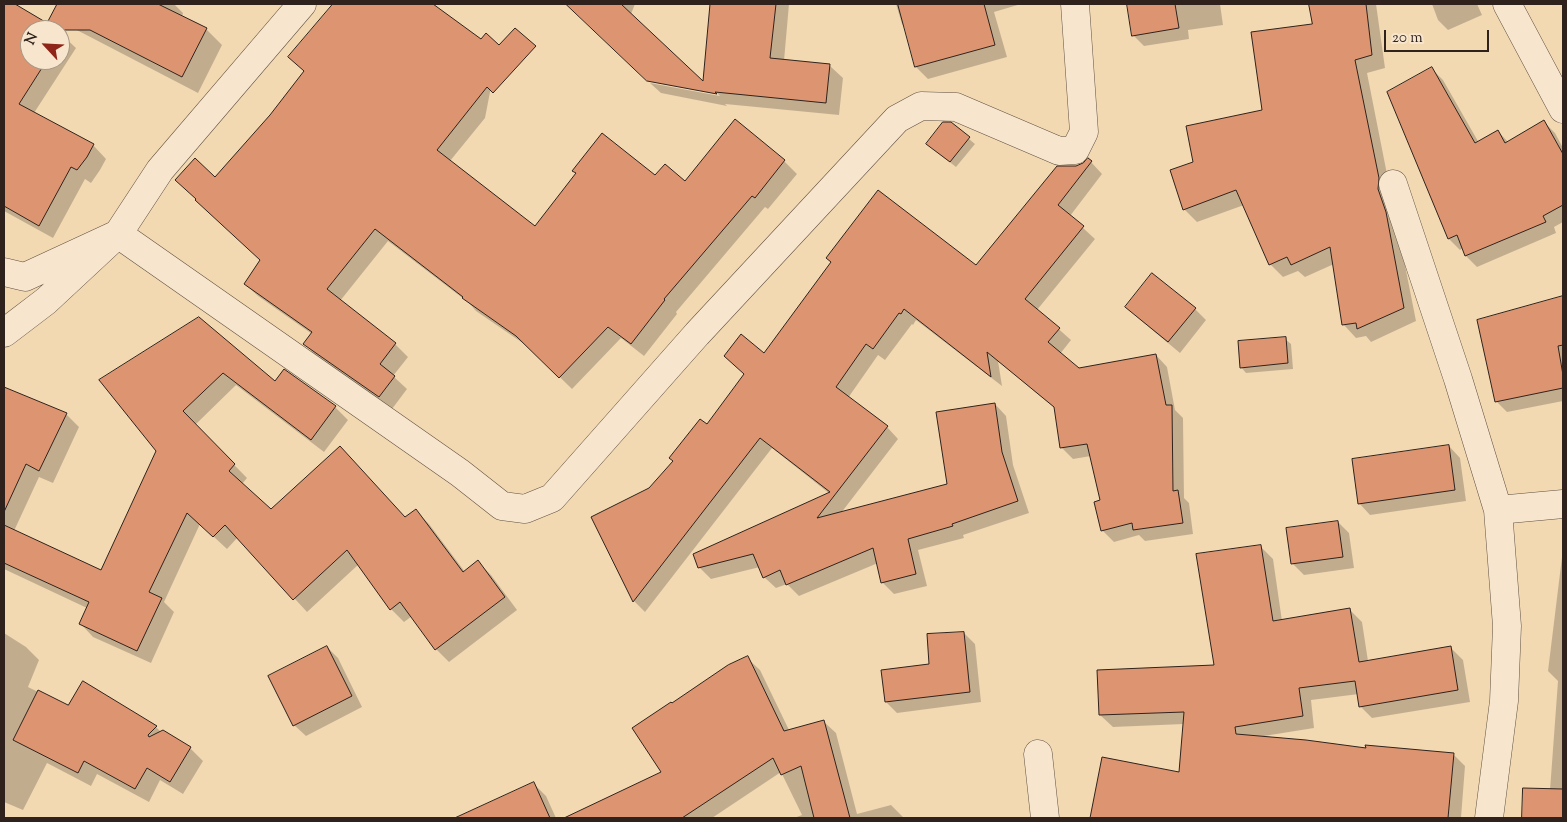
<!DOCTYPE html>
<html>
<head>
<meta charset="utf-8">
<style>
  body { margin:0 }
  #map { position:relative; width:1567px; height:822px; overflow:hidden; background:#f2d9b2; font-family:"Sorts Mill Goudy",serif }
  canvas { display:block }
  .frame { position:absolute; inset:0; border:5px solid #2f221c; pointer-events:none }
  .north { position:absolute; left:20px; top:20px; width:50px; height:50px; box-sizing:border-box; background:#f7e6cd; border:1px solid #a79886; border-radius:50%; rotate:295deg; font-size:14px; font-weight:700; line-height:20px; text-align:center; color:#2f221c }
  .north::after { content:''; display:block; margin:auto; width:18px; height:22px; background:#8f2418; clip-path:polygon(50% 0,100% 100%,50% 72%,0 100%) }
  .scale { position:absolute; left:1384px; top:30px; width:105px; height:22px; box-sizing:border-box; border:2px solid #2f221c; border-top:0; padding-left:6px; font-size:15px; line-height:18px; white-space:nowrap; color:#2f221c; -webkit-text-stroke:4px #f7e6cd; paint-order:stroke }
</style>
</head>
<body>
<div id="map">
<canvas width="1567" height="822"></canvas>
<div class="frame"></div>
<div class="north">N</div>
<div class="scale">20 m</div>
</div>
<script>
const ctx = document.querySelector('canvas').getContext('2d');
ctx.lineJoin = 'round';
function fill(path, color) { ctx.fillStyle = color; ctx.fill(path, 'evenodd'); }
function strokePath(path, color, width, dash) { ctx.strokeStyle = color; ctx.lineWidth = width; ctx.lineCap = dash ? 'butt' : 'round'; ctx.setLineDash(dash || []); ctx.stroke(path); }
fill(new Path2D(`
  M 4,4 L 13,4 L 55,30 L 30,30 L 30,60 L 60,60 L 60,33 L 76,48 L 34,113 L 93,145 L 106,159 L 100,170 L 91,183 L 85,179 L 53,238 L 4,211 Z
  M 58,4 L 174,4 L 183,13 L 182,17 L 206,29 L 222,45 L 198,93 L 71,27 L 55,11 Z
  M 335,4 L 431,4 L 484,43 L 497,56 L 485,118 L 450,161 L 535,228 L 655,177 L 685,183 L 735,121 L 784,161 L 797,174 L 768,209 L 765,207 L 676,312 L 677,314 L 644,356 L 621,338 L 572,389 L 530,348 L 476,311 L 469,303 L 388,241 L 340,301 L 395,344 L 408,357 L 393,376 L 407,389 L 392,409 L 317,357 L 305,344 L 312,334 L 258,296 L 245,284 L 261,260 L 216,179 L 271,116 L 305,72 L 290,57 Z
  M 567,4 L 635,4 L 631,14 L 704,84 L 711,4 L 789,4 L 784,61 L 830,66 L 843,78 L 839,115 L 725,104 L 727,106 L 661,93 L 650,83 L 720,96 L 717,93 L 647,80 Z
  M 896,4 L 1021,4 L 994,12 L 1007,57 L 928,79 L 916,67 L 905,27 L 902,24 Z
  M 1129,4 L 1220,4 L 1223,25 L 1188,30 L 1189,39 L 1144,46 L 1133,35 Z
  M 1310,4 L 1376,4 L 1385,68 L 1367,73 L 1416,321 L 1371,342 L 1366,336 L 1356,338 L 1344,325 L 1334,264 L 1305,277 L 1298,271 L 1283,277 L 1271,265 L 1244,205 L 1197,222 L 1184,209 L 1194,163 L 1263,111 L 1313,25 Z
  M 1432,4 L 1477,4 L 1482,15 L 1448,30 L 1438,20 Z
  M 1432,69 L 1443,80 L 1479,143 L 1498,131 L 1508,142 L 1544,122 L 1555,133 L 1563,148 L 1563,222 L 1554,227 L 1556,233 L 1477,267 L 1466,256 L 1463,248 L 1460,250 L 1449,239 Z
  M 951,124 L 975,144 L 956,167 L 933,149 Z
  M 1091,162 L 1102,174 L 1070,216 L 1095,239 L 1037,310 L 1071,340 L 1060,354 L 1079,370 L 1156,355 L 1167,367 L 1175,410 L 1183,418 L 1184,498 L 1189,503 L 1193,534 L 1145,541 L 1139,535 L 1114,542 L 1102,530 L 1101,501 L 1091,456 L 1073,459 L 1061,447 L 1056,409 L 998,361 L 1002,386 L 916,320 L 913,325 L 912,324 L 885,360 L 878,355 L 848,398 L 887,427 L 898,439 L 841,513 L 948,485 L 995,404 L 1006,416 L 1013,465 L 1029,513 L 963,535 L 964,538 L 918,550 L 927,586 L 894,594 L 882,582 L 878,563 L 799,596 L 787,584 L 776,588 L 764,577 L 760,567 L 711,579 L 699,567 L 830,494 L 772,448 L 645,612 L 634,601 L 650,489 L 707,426 L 764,355 L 976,267 L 1077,167 Z
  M 1127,307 L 1195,309 L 1206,320 L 1180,353 L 1138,318 Z
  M 199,318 L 276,383 L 335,407 L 348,420 L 324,452 L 236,385 L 195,425 L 247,478 L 242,484 L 271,511 L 406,519 L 416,511 L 429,524 L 465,572 L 478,562 L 491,575 L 517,610 L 449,662 L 436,649 L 412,616 L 404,622 L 391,609 L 359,564 L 307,612 L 238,537 L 227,549 L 200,524 L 164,602 L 174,612 L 151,663 L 93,637 L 80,623 L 87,608 L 4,569 L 4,388 L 66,414 L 79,427 L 53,483 L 39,477 L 14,531 L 102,572 L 158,451 Z
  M 1553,327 L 1563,337 L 1563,401 L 1507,412 L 1496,401 Z
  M 1285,339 L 1291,344 L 1293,369 L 1246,373 L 1241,367 Z
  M 1449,446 L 1460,458 L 1466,501 L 1370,515 L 1359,503 Z
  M 1338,522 L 1349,533 L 1354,568 L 1304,575 L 1292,563 Z
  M 1261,547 L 1273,559 L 1282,621 L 1350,610 L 1362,622 L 1368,661 L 1451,648 L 1463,660 L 1470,702 L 1372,718 L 1360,706 L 1359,694 L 1311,700 L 1314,728 L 1264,736 L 1367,750 L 1453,754 L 1465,766 L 1461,818 L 1092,818 L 1103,759 L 1180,773 L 1184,724 L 1113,727 L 1100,715 L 1215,667 Z
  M 1563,549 L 1563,818 L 1523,818 L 1524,789 L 1550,790 L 1558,681 L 1548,671 Z
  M 4,633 L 26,647 L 39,660 L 28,687 L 69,707 L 84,683 L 156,727 L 161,732 L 190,748 L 203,761 L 183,794 L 160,780 L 149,802 L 97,774 L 91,786 L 47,763 L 23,810 L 4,802 Z
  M 964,633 L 975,644 L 981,702 L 897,713 L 886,702 L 930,665 Z
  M 327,647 L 338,658 L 362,707 L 306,736 L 294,725 Z
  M 747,658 L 760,670 L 789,730 L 823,721 L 836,733 L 857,814 L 891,805 L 904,818 L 794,818 L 802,815 L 781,772 L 712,818 L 567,818 L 663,773 L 673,704 Z
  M 534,784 L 546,796 L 556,818 L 479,818 L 476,810 Z`), '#0003');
const building = new Path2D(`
  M 4,4 L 15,4 L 47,23 L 57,4 L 158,4 L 207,28 L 182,77 L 90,30 L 30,30 L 30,60 L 47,60 L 19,104 L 94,144 L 87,157 L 77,170 L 71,167 L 39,226 L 4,206 Z
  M 333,4 L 433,4 L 481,39 L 486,33 L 499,45 L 515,28 L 536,46 L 493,93 L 487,87 L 437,150 L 535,226 L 576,173 L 572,171 L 602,133 L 655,175 L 665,164 L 685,181 L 735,119 L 785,160 L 755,198 L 752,196 L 664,299 L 665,300 L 631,344 L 608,327 L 559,378 L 516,336 L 462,298 L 463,297 L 375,229 L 327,289 L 396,343 L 380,364 L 395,376 L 379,397 L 303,344 L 312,332 L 244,284 L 260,260 L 195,200 L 196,199 L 175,180 L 195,158 L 215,177 L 270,115 L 304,71 L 288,57 Z
  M 566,4 L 621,4 L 703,81 L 710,4 L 776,4 L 770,58 L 830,64 L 826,103 L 715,92 L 717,94 L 647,81 Z
  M 898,4 L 984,4 L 995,45 L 915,67 Z
  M 1127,4 L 1175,4 L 1179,28 L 1132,36 Z
  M 1309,4 L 1366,4 L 1372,55 L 1355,60 L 1379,178 L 1378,189 L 1386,212 L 1404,308 L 1357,329 L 1356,323 L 1342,325 L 1330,247 L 1291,265 L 1287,257 L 1269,265 L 1236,190 L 1183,210 L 1170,170 L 1193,162 L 1186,126 L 1262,110 L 1251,32 L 1312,24 Z
  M 1432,67 L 1475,143 L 1498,130 L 1505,143 L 1544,120 L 1563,154 L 1563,205 L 1543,216 L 1546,222 L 1465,256 L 1457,235 L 1448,239 L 1387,92 Z
  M 943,122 L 951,122 L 970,137 L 950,162 L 926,144 Z
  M 1088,158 L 1092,161 L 1058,205 L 1084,226 L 1025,299 L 1060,328 L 1048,342 L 1079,368 L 1156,354 L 1166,405 L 1172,405 L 1173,491 L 1178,490 L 1183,523 L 1133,530 L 1132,523 L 1101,531 L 1094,502 L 1100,500 L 1087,444 L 1060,448 L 1054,407 L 987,352 L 991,377 L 904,309 L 901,314 L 899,313 L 873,349 L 866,344 L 836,387 L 888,426 L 817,518 L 947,484 L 936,412 L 995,403 L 1002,452 L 1018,501 L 952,524 L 953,526 L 908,539 L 916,574 L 881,583 L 873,548 L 786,585 L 780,570 L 763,578 L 753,554 L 698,568 L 693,554 L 830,492 L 760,438 L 633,602 L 591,517 L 649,488 L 673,461 L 669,458 L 700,419 L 707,424 L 744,374 L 724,356 L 741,334 L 764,353 L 831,262 L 826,258 L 878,190 L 976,265 L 1057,166 L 1076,166 L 1083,163 Z
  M 1152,273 L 1196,308 L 1168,342 L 1125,307 Z
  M 1563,296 L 1563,345 L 1558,346 L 1563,375 L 1563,388 L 1495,402 L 1477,320 Z
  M 199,317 L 275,381 L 284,369 L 336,406 L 311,440 L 223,373 L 183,411 L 235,464 L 229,471 L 271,509 L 340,446 L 405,517 L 416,509 L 463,572 L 478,560 L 505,597 L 435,650 L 400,602 L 390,610 L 347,550 L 293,600 L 225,525 L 213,537 L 187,513 L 149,592 L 162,598 L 137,651 L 79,624 L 89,602 L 4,563 L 4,525 L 101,570 L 156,451 L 99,380 Z
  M 1286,337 L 1288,363 L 1240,368 L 1238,341 Z
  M 4,387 L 67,413 L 39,471 L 26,464 L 4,512 Z
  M 1449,445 L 1455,490 L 1358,504 L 1352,459 Z
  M 1338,521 L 1343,557 L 1291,564 L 1286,528 Z
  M 1261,545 L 1273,621 L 1350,608 L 1359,662 L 1451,646 L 1458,690 L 1359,707 L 1355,681 L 1299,688 L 1303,716 L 1235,727 L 1236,734 L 1306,740 L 1366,748 L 1365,745 L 1454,753 L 1448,818 L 1090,818 L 1102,757 L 1179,772 L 1184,712 L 1099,715 L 1097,670 L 1214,665 L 1196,554 Z
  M 964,632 L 970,692 L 885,702 L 881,670 L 929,664 L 927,634 Z
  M 327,646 L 352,696 L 293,726 L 268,676 Z
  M 748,656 L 784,731 L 824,720 L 850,818 L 814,818 L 801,766 L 781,775 L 773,758 L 682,818 L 564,818 L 661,772 L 632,728 L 671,702 L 672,703 L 728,665 Z
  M 83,681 L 157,726 L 148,735 L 149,737 L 163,730 L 191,747 L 170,782 L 147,768 L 135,789 L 84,761 L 78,773 L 13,740 L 38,690 L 68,705 Z
  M 534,782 L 550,818 L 455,818 Z
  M 1523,788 L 1563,789 L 1563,818 L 1522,818 Z`);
fill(building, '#dd9571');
strokePath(building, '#2f221c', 1);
const minor = new Path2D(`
  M 1507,4 L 1563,109
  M 1393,184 L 1458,379 L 1498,510 L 1507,626 L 1504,701 L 1489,818
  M 4,272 L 25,277 L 118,234 L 160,170 L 302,4
  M 4,333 L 46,301 L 118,234 L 460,473 L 502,506 L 525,509 L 552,498 L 697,334 L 897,119 L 921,106 L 956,107 L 1059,151 L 1075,150 L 1084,132 L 1075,4
  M 1498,510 L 1563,504
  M 1038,754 L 1045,818`);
strokePath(minor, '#605042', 29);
strokePath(minor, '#f7e6cd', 28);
</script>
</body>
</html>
